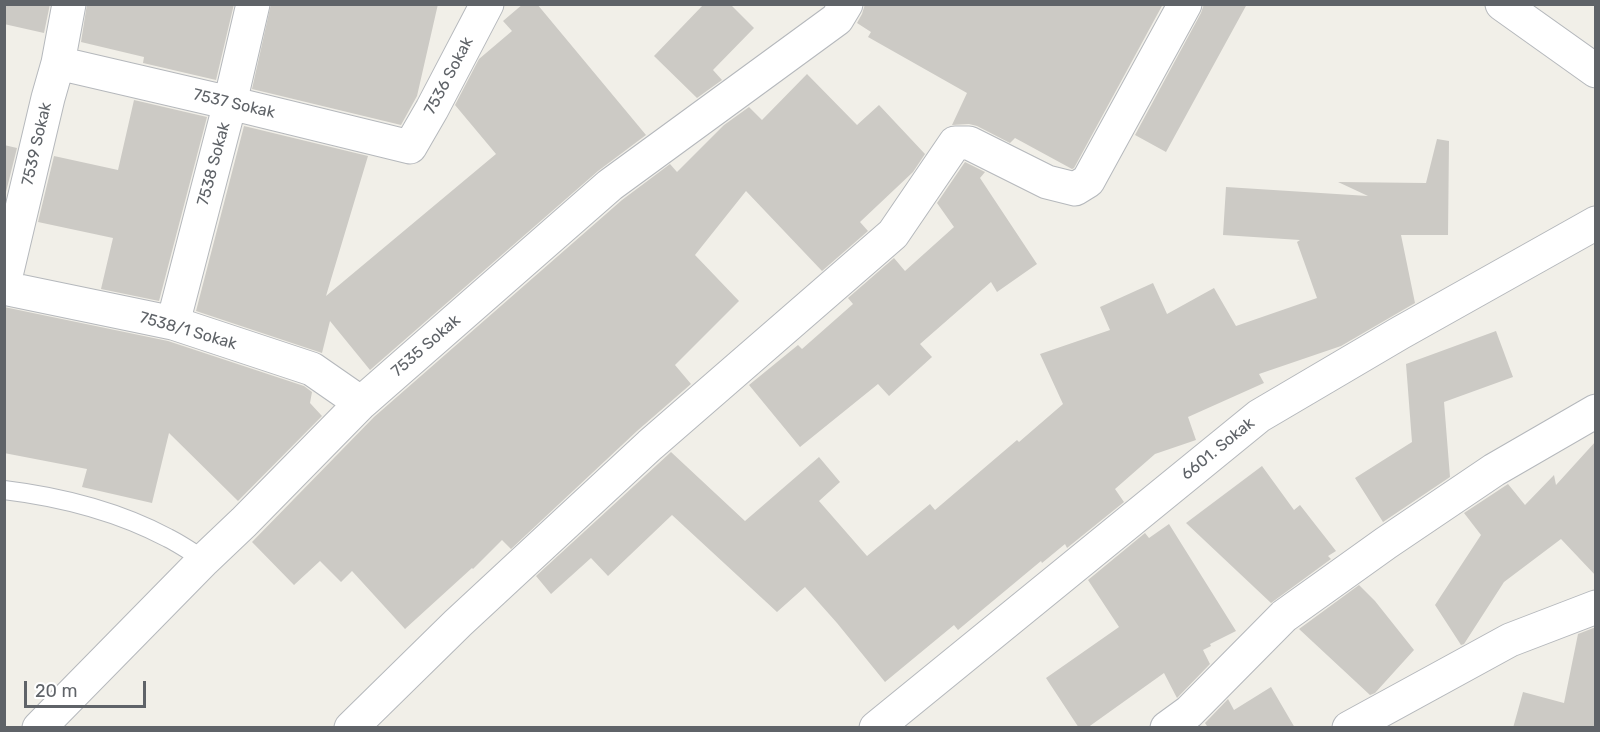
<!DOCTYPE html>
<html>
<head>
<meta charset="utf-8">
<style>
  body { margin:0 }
  #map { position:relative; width:1600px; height:732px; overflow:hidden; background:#f1efe8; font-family:Rubik,sans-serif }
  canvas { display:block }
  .frame { position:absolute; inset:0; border:6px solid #5f6368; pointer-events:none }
  .scale { position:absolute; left:24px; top:681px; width:122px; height:27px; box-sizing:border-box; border:3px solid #5f6368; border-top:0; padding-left:8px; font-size:18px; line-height:21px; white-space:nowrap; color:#5f6368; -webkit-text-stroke:4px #fff; paint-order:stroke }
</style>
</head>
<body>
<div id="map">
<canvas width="1600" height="732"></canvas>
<div class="frame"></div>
<div class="scale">20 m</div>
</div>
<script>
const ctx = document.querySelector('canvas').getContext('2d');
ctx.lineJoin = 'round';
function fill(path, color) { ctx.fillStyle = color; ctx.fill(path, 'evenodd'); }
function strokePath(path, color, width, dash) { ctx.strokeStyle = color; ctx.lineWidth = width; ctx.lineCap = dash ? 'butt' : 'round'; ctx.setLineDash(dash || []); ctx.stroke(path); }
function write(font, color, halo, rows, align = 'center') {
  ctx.font = font + ' Rubik,sans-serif'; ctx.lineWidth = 4.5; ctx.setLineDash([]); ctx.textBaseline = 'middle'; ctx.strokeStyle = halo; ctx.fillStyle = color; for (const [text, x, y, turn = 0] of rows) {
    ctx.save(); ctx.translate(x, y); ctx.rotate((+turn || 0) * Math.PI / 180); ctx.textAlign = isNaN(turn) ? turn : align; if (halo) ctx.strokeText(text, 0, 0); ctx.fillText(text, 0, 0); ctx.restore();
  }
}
fill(new Path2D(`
  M 4,4 L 50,4 L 44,33 L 4,24 Z
  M 87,4 L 234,4 L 216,80 L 143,63 L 144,57 L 81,42 Z
  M 271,4 L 438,4 L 417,96 L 401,125 L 252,89 Z
  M 523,4 L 537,4 L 646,135 L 598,171 L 370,370 L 330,321 L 322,353 L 196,311 L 244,126 L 368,156 L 326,296 L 496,154 L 455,105 L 479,59 L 512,31 L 503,21 Z
  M 704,4 L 730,4 L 754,28 L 713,70 L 722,80 L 697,98 L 654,56 Z
  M 865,4 L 1163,4 L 1074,168 L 1072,169 L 1015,138 L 1010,143 L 977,126 L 969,124 L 952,125 L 967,93 L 868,37 L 871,32 L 857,23 L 862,14 Z
  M 1204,4 L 1247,4 L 1166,152 L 1135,135 L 1201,13 Z
  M 807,74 L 857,125 L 879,105 L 925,154 L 913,172 L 860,222 L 868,231 L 822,271 L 746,191 L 695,255 L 739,301 L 675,365 L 691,384 L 637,431 L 511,549 L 502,540 L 473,569 L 472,568 L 405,629 L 352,571 L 341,582 L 320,561 L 294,585 L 252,542 L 374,417 L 622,200 L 670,164 L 677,172 L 724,125 L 749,107 L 762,120 Z
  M 134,100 L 207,117 L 159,301 L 101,289 L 113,238 L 38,222 L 54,156 L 118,170 Z
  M 1437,139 L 1449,141 L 1448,235 L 1401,235 L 1415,303 L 1341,346 L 1259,374 L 1264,383 L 1188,417 L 1196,440 L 1155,454 L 1115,489 L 1124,502 L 1067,548 L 1065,544 L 1042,563 L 1041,561 L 958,630 L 954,625 L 885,682 L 837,623 L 805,587 L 777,612 L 672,515 L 608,576 L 591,558 L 551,594 L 536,576 L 671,452 L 745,521 L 819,457 L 840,482 L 819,501 L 867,556 L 930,504 L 935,510 L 1017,440 L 1019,442 L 1063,404 L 1040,354 L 1110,330 L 1100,307 L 1153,283 L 1167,314 L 1214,288 L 1236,326 L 1317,298 L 1297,242 L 1300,240 L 1223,235 L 1226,187 L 1368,196 L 1338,182 L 1426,183 Z
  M 4,145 L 17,148 L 4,200 Z
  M 965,162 L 985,172 L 980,178 L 1037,264 L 997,292 L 991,282 L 920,344 L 932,357 L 889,396 L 878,384 L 800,447 L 749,385 L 798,345 L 802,349 L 853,304 L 848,298 L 894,258 L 905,271 L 954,227 L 937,203 Z
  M 4,307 L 168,341 L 304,386 L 312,392 L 310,403 L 322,416 L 238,501 L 169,433 L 152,503 L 82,487 L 87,469 L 4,453 Z
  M 1496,331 L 1513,377 L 1444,402 L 1450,477 L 1383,522 L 1355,478 L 1412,442 L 1406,364 Z
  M 1596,441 L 1596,576 L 1561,539 L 1504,582 L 1464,644 L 1461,645 L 1435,605 L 1481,535 L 1464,513 L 1508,484 L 1525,505 L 1554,475 L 1556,485 Z
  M 1262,466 L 1294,510 L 1300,505 L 1336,551 L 1328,556 L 1331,559 L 1271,603 L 1186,523 Z
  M 1169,524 L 1236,631 L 1210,644 L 1211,646 L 1203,650 L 1210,664 L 1177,698 L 1164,673 L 1087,728 L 1079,728 L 1046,678 L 1119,627 L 1088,580 L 1145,533 L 1149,538 Z
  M 1359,585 L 1375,601 L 1414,650 L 1375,693 L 1370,695 L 1299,629 Z
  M 1596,627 L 1596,728 L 1513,728 L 1523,692 L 1564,703 L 1578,634 Z
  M 1271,687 L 1295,728 L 1206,728 L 1207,726 L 1205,723 L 1228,699 L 1234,710 Z`), '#cccac5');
const lane = new Path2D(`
  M 4,490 C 62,497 117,511 168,538 C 180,544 192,552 204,560`);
const street = new Path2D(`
  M 1502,4 L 1596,71
  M 58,63 L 230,103 L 410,147 L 432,109 L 487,4
  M 4,284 L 48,98 L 58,63 L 69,4
  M 4,288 L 173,323 L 312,369 L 361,403
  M 173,323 L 230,103 L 253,4
  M 39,728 L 204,560 L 244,522 L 361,403 L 610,185 L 837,19 L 846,4
  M 351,728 L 458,623 L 650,445 L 893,234 L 955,143 L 969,143 L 1047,182 L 1075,189 L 1088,181 L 1185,4
  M 876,728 L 1259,416 L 1400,333 L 1596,223
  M 1167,728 L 1189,712 L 1284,616 L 1386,543 L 1494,470 L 1596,411
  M 1349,728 L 1510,640 L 1596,607`);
strokePath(lane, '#b5b8bc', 20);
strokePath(street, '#b5b8bc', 35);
strokePath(lane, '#fff', 18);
strokePath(street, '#fff', 33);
write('16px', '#5f6368', '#fff', [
  ["7536 Sokak",449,76,-62],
  ["7537 Sokak",234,104,13],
  ["7539 Sokak",37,144,-77],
  ["7538 Sokak",214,164,-75],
  ["7538/1 Sokak",188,331,16],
  ["7535 Sokak",426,346,-41],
  ["6601. Sokak",1218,449,-39]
]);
</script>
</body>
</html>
